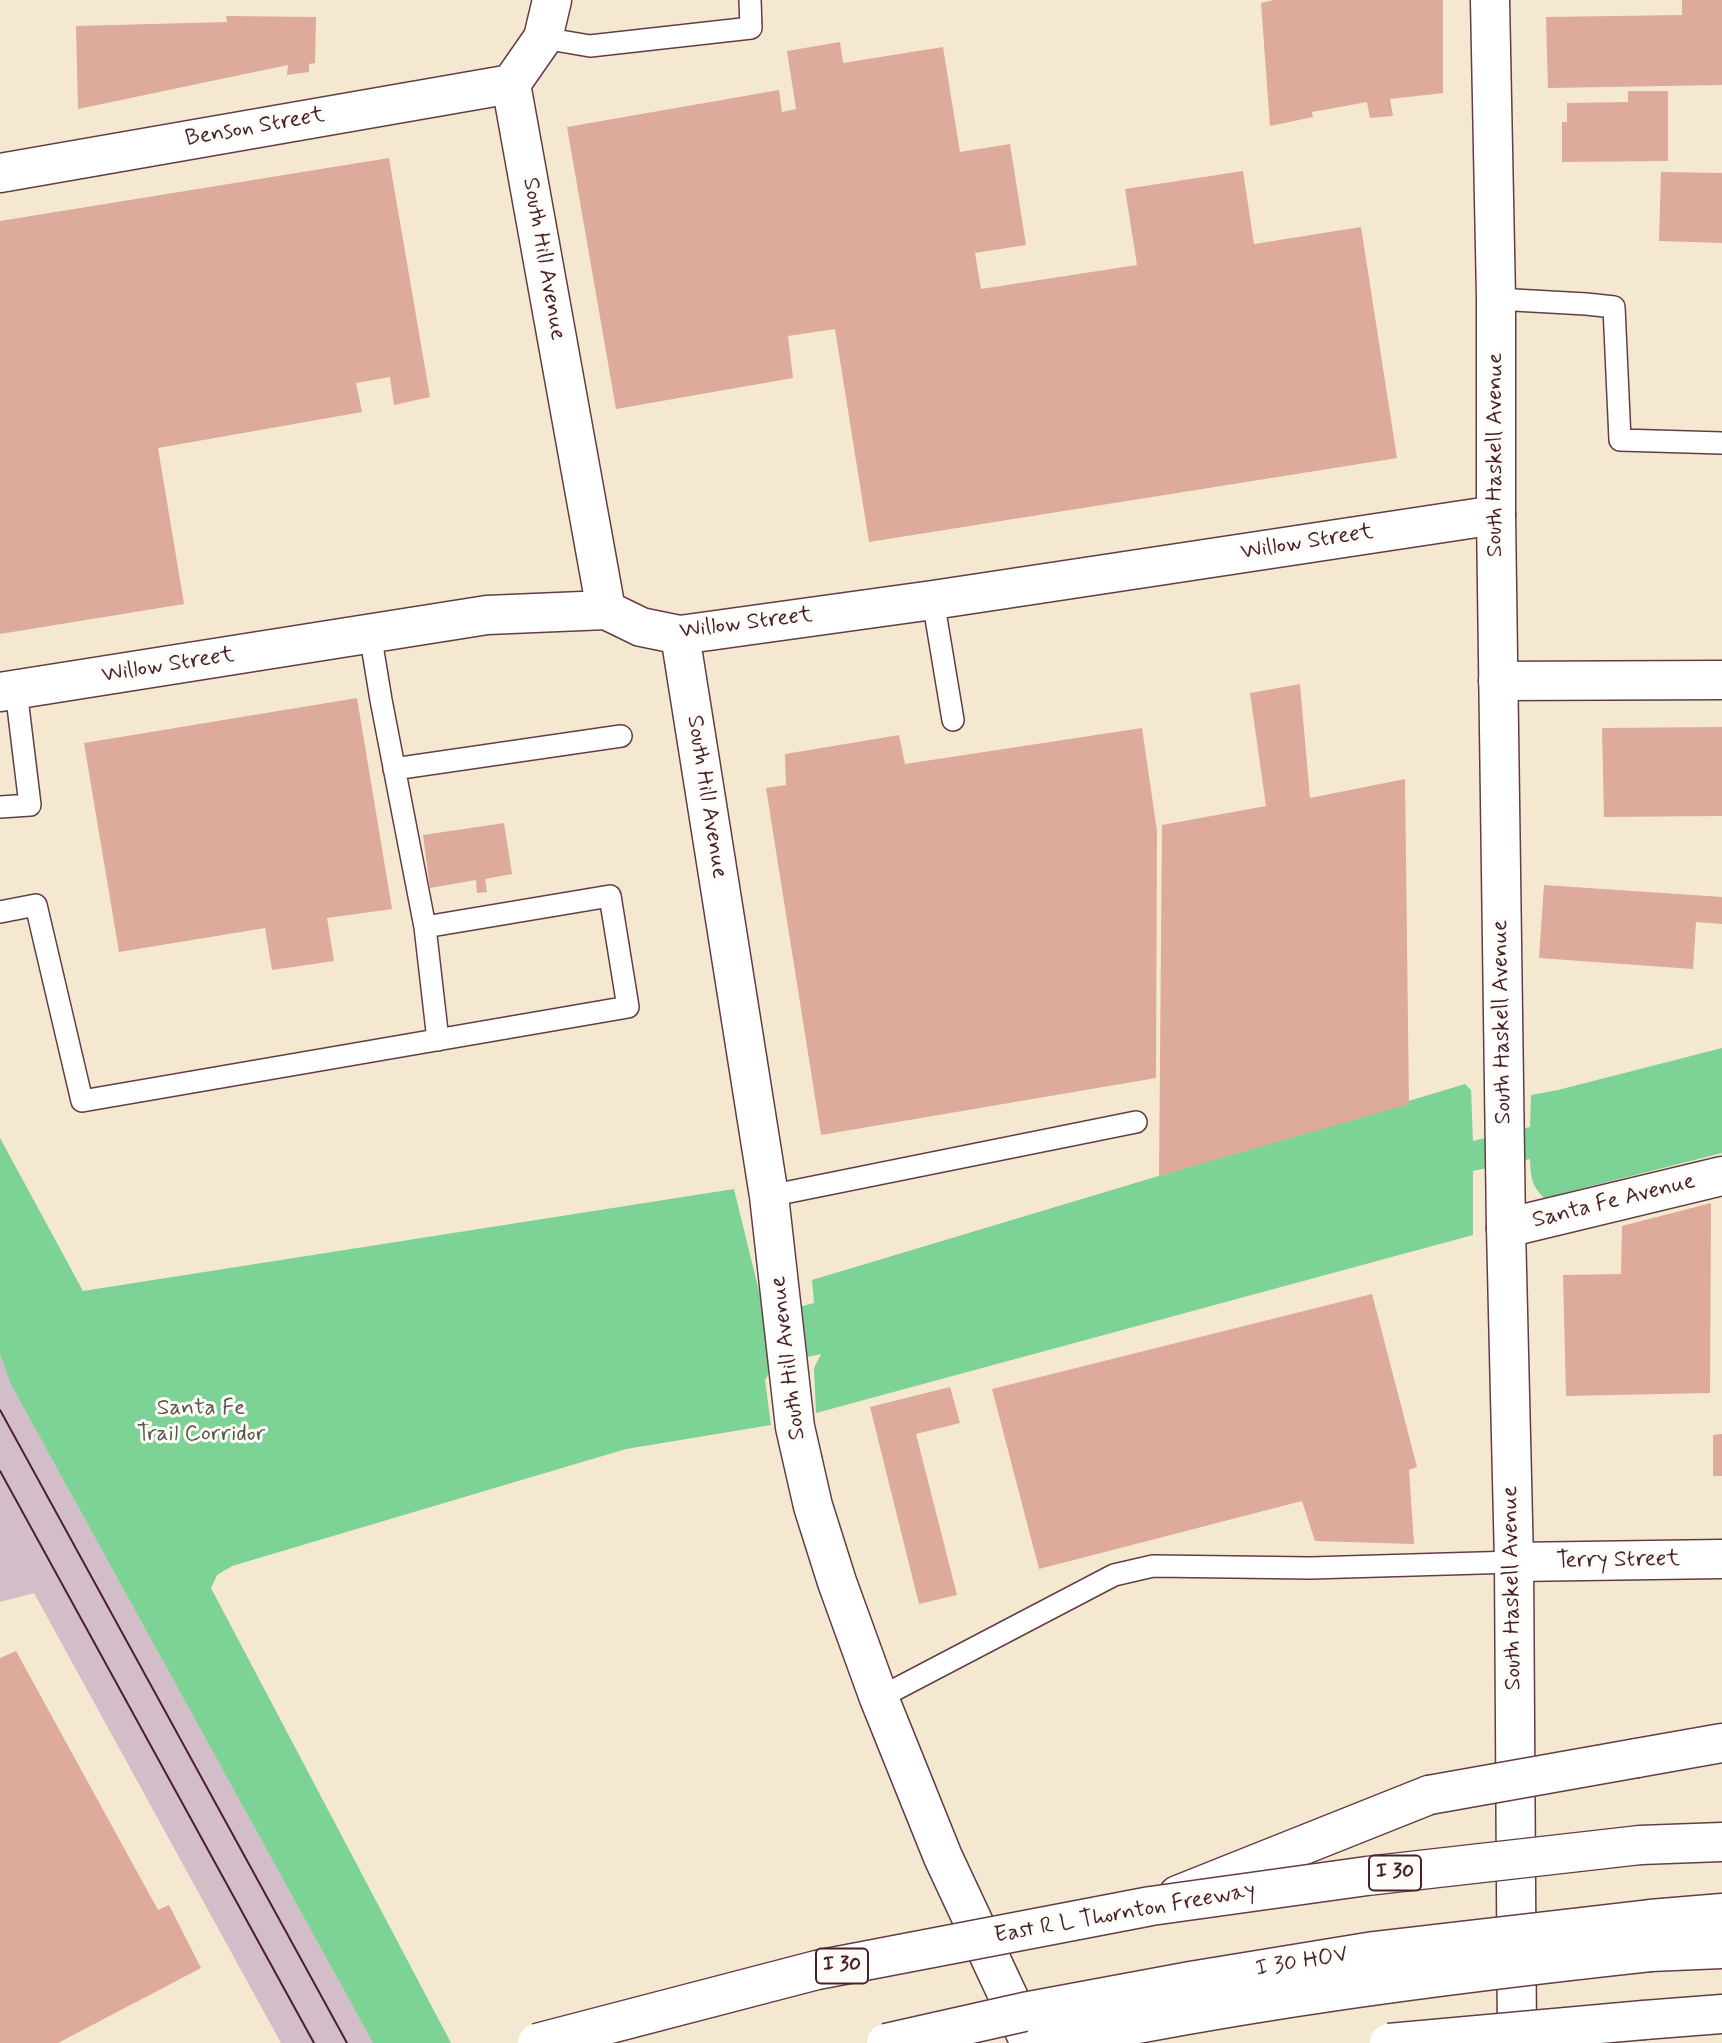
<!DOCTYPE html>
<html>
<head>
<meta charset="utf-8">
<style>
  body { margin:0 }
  canvas { display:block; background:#f5e8d1 }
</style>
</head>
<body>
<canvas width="1722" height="2043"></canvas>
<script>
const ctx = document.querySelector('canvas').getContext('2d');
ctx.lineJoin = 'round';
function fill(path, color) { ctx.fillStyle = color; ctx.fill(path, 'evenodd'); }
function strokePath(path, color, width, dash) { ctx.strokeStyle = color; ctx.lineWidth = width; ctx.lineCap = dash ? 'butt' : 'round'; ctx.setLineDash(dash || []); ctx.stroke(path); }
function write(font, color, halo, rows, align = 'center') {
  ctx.font = font + ' Mynerve,sans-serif'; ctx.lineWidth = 6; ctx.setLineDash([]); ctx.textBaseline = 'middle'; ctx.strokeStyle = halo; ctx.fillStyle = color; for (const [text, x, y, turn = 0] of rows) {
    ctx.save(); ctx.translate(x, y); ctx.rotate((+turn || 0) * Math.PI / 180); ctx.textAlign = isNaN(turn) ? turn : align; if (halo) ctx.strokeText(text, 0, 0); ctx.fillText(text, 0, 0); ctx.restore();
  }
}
fill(new Path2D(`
  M 0,1354 L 10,1383 L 373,2043 L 281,2043 L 34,1593 L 0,1602 Z`), '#d2bdc8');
fill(new Path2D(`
  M 1722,1048 L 1722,1153 L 1544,1198 C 1531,1185 1531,1177 1530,1159 L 1473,1171 L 1473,1235 L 816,1413 L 814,1368 L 821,1354 L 775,1364 L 765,1380 L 771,1425 L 626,1449 L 232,1566 L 217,1575 L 211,1588 L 451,2043 L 373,2043 L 10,1383 L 0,1354 L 0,1138 L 83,1291 L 734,1189 L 765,1316 L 814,1303 L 812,1280 L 1465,1084 L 1471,1090 L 1473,1141 L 1530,1127 L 1531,1095 L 1558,1090 Z`), '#7dd296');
fill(new Path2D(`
  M 1274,0 L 1443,0 L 1443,93 L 1390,99 L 1393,116 L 1370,118 L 1367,102 L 1312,112 L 1313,117 L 1270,126 L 1261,3 Z
  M 1682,0 L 1722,0 L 1722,85 L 1548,88 L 1546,17 L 1682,15 Z
  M 226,16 L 316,17 L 315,63 L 309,64 L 309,72 L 287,75 L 288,65 L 78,109 L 76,26 L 227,22 Z
  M 840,42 L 843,63 L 943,47 L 960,152 L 1010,144 L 1026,245 L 975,253 L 981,289 L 1137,265 L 1125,189 L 1243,171 L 1254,244 L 1361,227 L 1397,458 L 869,542 L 835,329 L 788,336 L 793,378 L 616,409 L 567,127 L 779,90 L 782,112 L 796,109 L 787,51 Z
  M 1628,91 L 1668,91 L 1668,161 L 1562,162 L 1562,122 L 1567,122 L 1567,103 L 1628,102 Z
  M 389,158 L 430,397 L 394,405 L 390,377 L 356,383 L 362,412 L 158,448 L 184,604 L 0,634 L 0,221 Z
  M 1661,172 L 1722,173 L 1722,243 L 1659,241 Z
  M 1300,684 L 1310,798 L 1405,779 L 1409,1104 L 1159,1176 L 1162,825 L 1266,806 L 1250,693 Z
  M 357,698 L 392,909 L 327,918 L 334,961 L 272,970 L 265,928 L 119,952 L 84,743 Z
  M 1722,727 L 1722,816 L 1604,817 L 1602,728 Z
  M 1142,728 L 1157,831 L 1156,1078 L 821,1135 L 766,788 L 786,785 L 785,754 L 899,735 L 905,764 Z
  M 504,823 L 512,874 L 485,879 L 487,892 L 477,893 L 476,880 L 430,888 L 423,835 Z
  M 1544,885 L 1722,897 L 1722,924 L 1696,922 L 1693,969 L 1539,958 Z
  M 1711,1203 L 1710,1393 L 1566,1396 L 1563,1275 L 1621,1274 L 1622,1226 Z
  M 1372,1294 L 1417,1467 L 1409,1470 L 1414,1544 L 1315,1541 L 1302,1501 L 1039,1569 L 992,1389 Z
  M 950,1387 L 960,1423 L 916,1434 L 957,1595 L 919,1604 L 870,1407 Z
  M 1722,1434 L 1722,1476 L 1713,1476 L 1713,1435 Z
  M 16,1651 L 158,1910 L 169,1905 L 201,1968 L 58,2043 L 0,2043 L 0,1658 Z`), '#deaa9c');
const service = new Path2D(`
  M 543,38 L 590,46 L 751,28 L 750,0
  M 1496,299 L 1586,304 L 1614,307 L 1620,440 L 1722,443
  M 933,600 L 953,720
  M 370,633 L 381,700 L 425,927
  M 394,769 L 621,736
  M 0,807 L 30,805 L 16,690
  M 0,912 L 36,905 L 82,1101 L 628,1007 L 610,896 L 425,927 L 438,1040
  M 769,1196 L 1136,1122
  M 879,1698 L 1114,1575 L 1153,1566 L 1311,1568 L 1514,1562`);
const minor = new Path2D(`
  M 552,0 L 543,38 L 511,84 L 606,610
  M 0,173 L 511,84
  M 680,635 L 769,1196 L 795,1427 L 813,1506 L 837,1582 L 879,1698 L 943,1857 L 1030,2043
  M 1498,681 L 1722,680
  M 0,692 L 487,615 L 606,610 L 641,627 L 680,635 L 933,600 L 1496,515
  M 1506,1228 L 1722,1176`);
const secondary = new Path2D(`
  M 1490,0 L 1496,299 L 1496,515 L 1506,1228 L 1514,1562 L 1517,2043
  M 1514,1562 L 1722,1559`);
const motorway = new Path2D(`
  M 1637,1758 L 1722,1743
  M 1640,1845 L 1722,1842
  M 1178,1895 L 1429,1795
  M 1650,1919 L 1722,1913
  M 1650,1952 L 1722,1949
  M 1644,2020 L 1722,2014`);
strokePath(service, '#643d44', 24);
strokePath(minor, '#643d44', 41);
strokePath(secondary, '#643d44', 41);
strokePath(motorway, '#643d44', 41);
strokePath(service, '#fff', 21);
strokePath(minor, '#fff', 38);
strokePath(secondary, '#fff', 38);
strokePath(motorway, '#fff', 38);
strokePath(new Path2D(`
  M 0,1410 L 347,2043
  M 0,1471 L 314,2043`), '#4a1f2b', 2);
const motorwayBridge = new Path2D(`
  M 1429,1795 L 1637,1758
  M 537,2043 L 817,1970 L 1151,1906 L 1367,1876 L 1640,1845
  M 886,2043 L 1024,2012 L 1191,1981 L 1374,1951 L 1650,1919
  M 1043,2043 C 1243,2000 1447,1974 1650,1952
  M 1389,2043 L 1644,2020`);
strokePath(motorwayBridge, '#643d44', 41, []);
strokePath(motorwayBridge, '#fff', 38);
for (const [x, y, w] of [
  [1395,1873,52],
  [842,1966,52]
]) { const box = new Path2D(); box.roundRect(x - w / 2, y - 17.5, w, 35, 5); ctx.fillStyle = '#fdfcf7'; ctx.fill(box); strokePath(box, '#4a1f2b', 2); }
write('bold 21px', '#4a1f2b', null, [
  ["I 30",1395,1873],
  ["I 30",842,1966]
]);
write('23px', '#4a1f2b', '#fdfcf7', [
  ["Benson Street",255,128,-10],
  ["South Hill Avenue",543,259,80],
  ["South Haskell Avenue",1496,455,-90],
  ["Willow Street",1307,543,-9],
  ["Willow Street",746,624,-7],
  ["Willow Street",168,666,-9],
  ["South Hill Avenue",706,797,81],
  ["South Haskell Avenue",1503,1022,-91],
  ["Santa Fe Avenue",1614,1202,-14],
  ["South Hill Avenue",789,1358,-97],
  ["Terry Street",1618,1561,-1],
  ["South Haskell Avenue",1513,1588,-91],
  ["East R L Thornton Freeway",1125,1914,-10],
  ["I 30 HOV",1302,1963,-9]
]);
write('23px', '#59554b', '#fdfcf7', [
  ["Santa Fe",201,1409],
  ["Trail Corridor",201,1435]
]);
</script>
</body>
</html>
